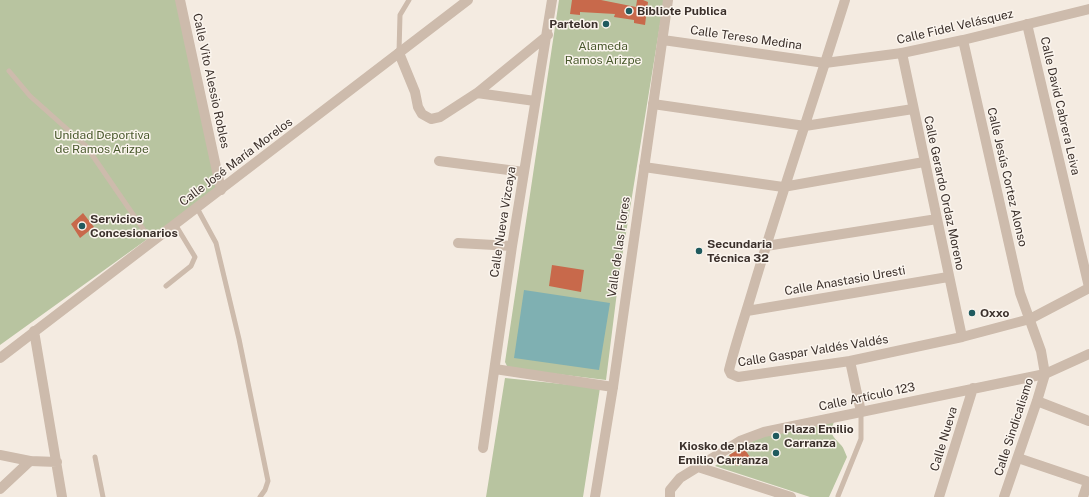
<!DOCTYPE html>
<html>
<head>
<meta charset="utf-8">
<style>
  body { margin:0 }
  canvas { display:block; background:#f4ebe1 }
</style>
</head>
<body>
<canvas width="1089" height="497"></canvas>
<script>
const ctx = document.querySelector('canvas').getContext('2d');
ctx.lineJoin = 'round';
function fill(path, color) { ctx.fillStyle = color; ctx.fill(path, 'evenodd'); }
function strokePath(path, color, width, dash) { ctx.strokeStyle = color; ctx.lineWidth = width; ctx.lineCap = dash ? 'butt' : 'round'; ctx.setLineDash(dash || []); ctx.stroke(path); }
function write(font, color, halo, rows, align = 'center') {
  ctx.font = font + ' "Public Sans",sans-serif'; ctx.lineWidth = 3; ctx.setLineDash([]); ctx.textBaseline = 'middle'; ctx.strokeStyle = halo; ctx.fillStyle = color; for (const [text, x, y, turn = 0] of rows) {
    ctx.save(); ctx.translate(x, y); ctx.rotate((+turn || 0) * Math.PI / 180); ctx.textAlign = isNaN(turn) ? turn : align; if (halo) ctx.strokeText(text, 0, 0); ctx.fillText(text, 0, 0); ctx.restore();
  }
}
fill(new Path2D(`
  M 0,0 L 177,0 L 217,189 L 0,345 Z
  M 559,0 L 664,0 L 619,276 L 606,380 L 508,368 L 505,362 Z
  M 505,378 L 600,388 L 583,497 L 486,497 Z
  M 834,422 C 829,435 833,436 841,445 C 844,448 845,453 847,457 L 829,497 L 810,497 L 715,466 L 755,436 Z`), '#b8c4a0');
fill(new Path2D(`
  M 524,290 L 610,303 L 599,370 L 514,358 Z`), '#7fb0b2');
fill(new Path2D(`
  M 572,0 L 601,0 L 636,7 L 637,0 L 643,0 L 648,2 L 645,25 L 634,23 L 634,20 L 614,17 L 615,14 L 580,12 L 580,15 L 570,14 Z
  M 83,213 L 94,227 L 80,238 L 71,224 Z
  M 552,265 L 584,270 L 581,292 L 549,286 Z
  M 743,447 L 750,457 L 737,466 L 729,455 Z`), '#c8694b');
strokePath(new Path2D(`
  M 399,52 L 400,15 L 409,0
  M 9,71 L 30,96 L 86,146 L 152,242
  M 197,208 L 216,243 L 239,339 L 268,481 L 265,490 L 260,497
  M 166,286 L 191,266 L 195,257 L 175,224
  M 95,457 L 103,497
  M 838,496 L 861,439 L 861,412`), '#cdbbac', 5);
strokePath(new Path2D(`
  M 180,0 L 221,190
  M 845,0 C 815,96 782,192 753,289 C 745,316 736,342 729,370 L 731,374 L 738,377 L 850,361 L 962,337 L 1030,319 L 1089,288
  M 1027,24 L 1089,287
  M 399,53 L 415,92 L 418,107 L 422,114 L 431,119 L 440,117 L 477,93 L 548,35
  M 902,53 L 962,337
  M 477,93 L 535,101
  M 653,104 L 805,126 L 913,109
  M 439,161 L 524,172
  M 644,167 L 783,187 L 924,162
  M 458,243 L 512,246
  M 766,246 L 937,219
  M 747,311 L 948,277
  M 850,361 L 861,412
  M 495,369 L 613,387
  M 483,448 L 512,246 L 552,0
  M 1018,458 L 1089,482
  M 698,467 L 791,497
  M 0,489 L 30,461
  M 670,497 L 670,490 L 680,478 L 740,441 L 764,432 L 1045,374 L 1089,354
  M 939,497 L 973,388
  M 1083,497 L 1088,482`), '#cdbbac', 10);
strokePath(new Path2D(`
  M 663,40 L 825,63 L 902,53 L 963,40 L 1089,9
  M 963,40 L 1020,293 L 1041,351 L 1045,374 L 1037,401 L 1004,497
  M 34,331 L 62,497
  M 0,358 L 468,0
  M 1037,401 L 1089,421
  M 0,455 L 30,461 L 57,462
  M 595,497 L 613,387 L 668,0`), '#cdbbac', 10);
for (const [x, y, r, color] of [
  [629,11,4,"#1f5a5e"],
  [606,24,4,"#1f5a5e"],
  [82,226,4,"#1f5a5e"],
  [699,251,4,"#1f5a5e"],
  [972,313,4,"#1f5a5e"],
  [776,436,4,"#1f5a5e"],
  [776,453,4,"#1f5a5e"]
]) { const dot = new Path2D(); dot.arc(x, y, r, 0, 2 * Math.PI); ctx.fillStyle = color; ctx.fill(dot); strokePath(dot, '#fbf5ee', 1.5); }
write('bold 12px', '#3b302b', '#fbf5ee', [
  ["Bibliote Publica",637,11],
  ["Partelon",598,24,"right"],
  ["Servicios",90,219],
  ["Concesionarios",90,233],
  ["Secundaria",707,244],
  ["Técnica 32",707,258],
  ["Oxxo",980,313],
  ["Plaza Emilio",784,429],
  ["Carranza",784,443],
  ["Kiosko de plaza",768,446,"right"],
  ["Emilio Carranza",768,460,"right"]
], 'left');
write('12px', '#3b302b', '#fbf5ee', [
  ["Calle Fidel Velásquez",955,27,-13],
  ["Calle Tereso Medina",746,38,8],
  ["Calle Vito Alessio Robles",211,81,78],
  ["Calle David Cabrera Leiva",1060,106,77],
  ["Calle José María Morelos",236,162,-37],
  ["Calle Jesús Cortez Alonso",1007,177,77],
  ["Calle Gerardo Ordaz Moreno",944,193,78],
  ["Calle Nueva Vizcaya",503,222,-81],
  ["Valle de las Flores",619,247,-82],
  ["Calle Anastasio Uresti",845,281,-10],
  ["Calle Gaspar Valdés Valdés",813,351,-9],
  ["Calle Artículo 123",867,397,-12],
  ["Calle Sindicalismo",1014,427,-72],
  ["Calle Nueva",944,439,-73]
]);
write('12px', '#4a5a2e', '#fbf5ee', [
  ["Alameda",603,46],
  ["Ramos Arizpe",603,60],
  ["Unidad Deportiva",102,135],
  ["de Ramos Arizpe",102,149]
]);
</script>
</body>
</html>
